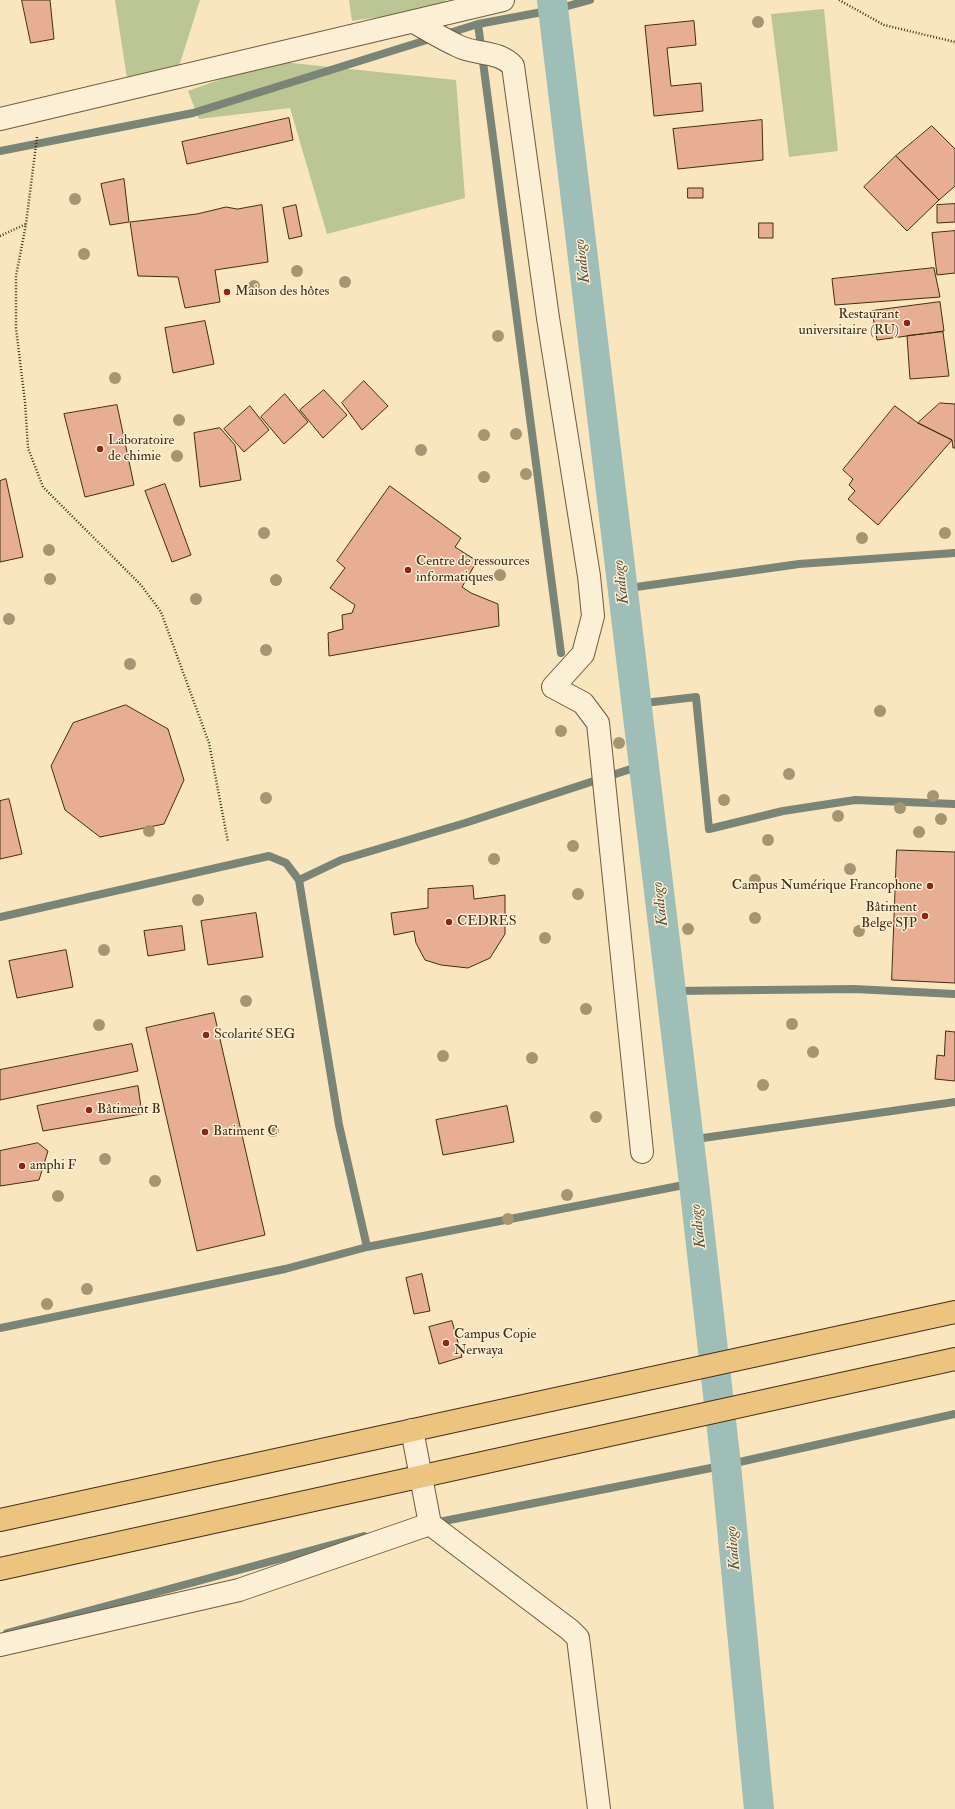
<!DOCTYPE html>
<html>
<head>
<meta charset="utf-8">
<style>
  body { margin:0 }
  canvas { display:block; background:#f9e6be }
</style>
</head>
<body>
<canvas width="955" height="1809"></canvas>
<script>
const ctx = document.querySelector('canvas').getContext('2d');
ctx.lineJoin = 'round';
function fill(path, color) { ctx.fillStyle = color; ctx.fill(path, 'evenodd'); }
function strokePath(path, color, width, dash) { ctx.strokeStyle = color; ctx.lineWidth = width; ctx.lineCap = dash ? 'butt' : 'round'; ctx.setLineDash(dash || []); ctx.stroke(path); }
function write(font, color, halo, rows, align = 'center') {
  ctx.font = font + ' "IM FELL Double Pica",serif'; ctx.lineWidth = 3; ctx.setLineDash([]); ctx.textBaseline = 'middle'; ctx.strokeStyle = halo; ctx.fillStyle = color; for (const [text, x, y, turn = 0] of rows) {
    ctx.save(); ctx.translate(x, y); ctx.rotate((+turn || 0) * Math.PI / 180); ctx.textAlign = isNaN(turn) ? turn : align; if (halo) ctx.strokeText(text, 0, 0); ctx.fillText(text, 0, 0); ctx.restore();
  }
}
fill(new Path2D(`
  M 115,0 L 200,0 L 175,79 L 128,85 Z
  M 349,0 L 446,0 L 443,8 L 352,21 Z
  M 824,9 L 838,151 L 789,157 L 771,14 Z
  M 272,61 L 456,80 L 465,198 L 327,234 L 290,108 L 199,119 L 188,91 Z`), '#bbc694');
strokePath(new Path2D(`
  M 478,24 L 561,653
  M 0,151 L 193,113 L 478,24 L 553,10 L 590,0
  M 622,589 L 799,564 L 955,553
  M 636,704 L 696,697 L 709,829 L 783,811 L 855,800 L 955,804
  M 299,880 L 341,860 L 465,823 L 643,765
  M 0,917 L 269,856 L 286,863 L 299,880 L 339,1125 L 367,1247
  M 671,991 L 854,989 L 955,994
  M 689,1140 L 955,1102
  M 0,1328 L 285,1269 L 367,1247 L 694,1183
  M 434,1523 L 726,1465 L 955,1414
  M 7,1633 L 364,1536`), '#7a8477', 8);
strokePath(new Path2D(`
  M 552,0 L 694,1183 L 726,1465 L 759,1809`), '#9fbeb8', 30);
const building = new Path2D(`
  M 22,0 L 50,0 L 54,39 L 31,43 Z
  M 694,21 L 696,45 L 667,48 L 671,86 L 701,83 L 703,111 L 654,116 L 645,26 Z
  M 289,118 L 293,140 L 187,164 L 182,142 Z
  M 762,120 L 763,160 L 678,169 L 673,129 Z
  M 932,126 L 955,149 L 955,186 L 939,200 L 896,156 Z
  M 896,156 L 939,200 L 907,231 L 864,187 Z
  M 124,179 L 129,222 L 110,225 L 101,184 Z
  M 688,188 L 703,188 L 703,198 L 688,198 Z
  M 955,204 L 955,222 L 937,223 L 937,205 Z
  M 262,205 L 268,262 L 215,270 L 220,302 L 185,308 L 178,277 L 138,276 L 130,222 L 197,214 L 226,207 L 237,209 Z
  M 296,205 L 302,236 L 289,239 L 283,208 Z
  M 759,223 L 773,223 L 773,238 L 759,238 Z
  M 955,231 L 955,273 L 937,275 L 932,233 Z
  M 934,268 L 940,297 L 835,305 L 832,279 Z
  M 940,302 L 944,331 L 877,340 L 872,311 Z
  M 205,321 L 214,364 L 173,373 L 165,328 Z
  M 943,332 L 949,376 L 910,379 L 907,336 Z
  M 364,381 L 388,406 L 362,430 L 342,403 Z
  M 324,390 L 347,415 L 323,438 L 300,410 Z
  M 285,394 L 308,422 L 284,444 L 261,417 Z
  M 940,403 L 955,404 L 955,448 L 953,448 L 952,440 L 918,423 Z
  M 117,405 L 134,485 L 85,497 L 64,414 Z
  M 250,406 L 269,430 L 244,452 L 224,429 Z
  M 895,406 L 918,423 L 952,440 L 878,525 L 848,499 L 855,491 L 849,485 L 853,479 L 843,470 Z
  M 220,428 L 235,445 L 241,480 L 200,487 L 194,433 Z
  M 6,479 L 23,557 L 0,562 L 0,481 Z
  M 165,484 L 191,555 L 172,562 L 145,491 Z
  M 390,486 L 461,538 L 455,547 L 477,561 L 462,587 L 471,593 L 498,604 L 499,626 L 329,656 L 328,633 L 343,629 L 342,615 L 352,613 L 355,605 L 330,588 L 345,568 L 337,561 Z
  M 126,705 L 168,729 L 184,780 L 164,824 L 100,837 L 65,810 L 51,766 L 73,723 Z
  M 9,799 L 22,854 L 0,859 L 0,801 Z
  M 897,850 L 955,852 L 955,983 L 892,980 Z
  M 473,886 L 474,899 L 505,895 L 505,934 L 490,958 L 468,968 L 441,965 L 425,960 L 416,943 L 414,931 L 394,935 L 391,913 L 428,908 L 428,889 Z
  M 256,913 L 263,957 L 208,965 L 201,921 Z
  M 182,926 L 185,950 L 148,956 L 144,931 Z
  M 66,950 L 73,987 L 17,998 L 9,961 Z
  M 214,1013 L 265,1235 L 197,1251 L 146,1028 Z
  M 946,1031 L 955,1032 L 955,1081 L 935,1079 L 937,1055 L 944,1056 Z
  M 132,1044 L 138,1071 L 0,1100 L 0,1070 Z
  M 138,1086 L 142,1114 L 43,1131 L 37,1106 Z
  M 507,1106 L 514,1142 L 443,1155 L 436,1120 Z
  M 38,1143 L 48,1151 L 39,1180 L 0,1186 L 0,1151 Z
  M 422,1274 L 430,1311 L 414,1314 L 406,1278 Z
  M 452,1321 L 462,1357 L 439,1364 L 429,1327 Z`);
fill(building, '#e7ae94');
strokePath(building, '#422c15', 1);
const minor = new Path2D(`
  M 414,22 C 428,30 443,39 458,46 C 475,55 499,50 513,66 L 548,318 L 589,576 L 593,616 L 583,654 L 553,687 L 583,703 L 598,723 L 642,1152
  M 0,119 L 503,0
  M 412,1430 L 430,1524 L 570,1630 L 578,1638 L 599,1809
  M 0,1645 L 239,1590 L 430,1524`);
const major = new Path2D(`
  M 0,1520 L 955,1312
  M 0,1569 L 955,1359`);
strokePath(minor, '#705a3f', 24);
strokePath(major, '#422c15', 24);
strokePath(new Path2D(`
  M 839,0 L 884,25 L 955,42
  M 37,137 L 26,224 L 16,276 L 16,328 L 25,402 L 28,448 L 43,487 L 141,585 L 161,612 L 209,743 L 228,842
  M 0,236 L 26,224`), '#422c15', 2.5, [1, 2]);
strokePath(minor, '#fbefd5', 22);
strokePath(major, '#ecc37f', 22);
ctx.fillStyle = '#a59573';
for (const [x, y] of [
  [758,22],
  [75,199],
  [84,254],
  [297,271],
  [345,282],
  [254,286],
  [498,336],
  [115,378],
  [179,420],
  [516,434],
  [484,435],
  [421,450],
  [177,456],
  [526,474],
  [484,477],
  [264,533],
  [945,533],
  [862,538],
  [49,550],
  [500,575],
  [50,579],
  [276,580],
  [196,599],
  [9,619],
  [266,650],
  [130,664],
  [880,711],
  [561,731],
  [619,743],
  [789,774],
  [933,796],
  [266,798],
  [724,800],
  [900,808],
  [838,816],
  [941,819],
  [149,831],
  [919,832],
  [768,840],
  [573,846],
  [494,859],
  [850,869],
  [755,880],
  [578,894],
  [198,900],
  [755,918],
  [688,929],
  [859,931],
  [545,938],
  [104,950],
  [246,1001],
  [586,1009],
  [792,1024],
  [99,1025],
  [813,1052],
  [443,1056],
  [532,1058],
  [763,1085],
  [596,1117],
  [273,1131],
  [105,1159],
  [155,1181],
  [567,1195],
  [58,1196],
  [508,1219],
  [87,1289],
  [47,1304]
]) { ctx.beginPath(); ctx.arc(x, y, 6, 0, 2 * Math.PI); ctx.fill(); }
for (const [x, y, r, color] of [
  [227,292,4,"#8f2418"],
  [907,323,4,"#8f2418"],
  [100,449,4,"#8f2418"],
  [408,570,4,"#8f2418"],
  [930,886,4,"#8f2418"],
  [925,916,4,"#8f2418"],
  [449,922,4,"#8f2418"],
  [206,1035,4,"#8f2418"],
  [89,1110,4,"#8f2418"],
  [205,1132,4,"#8f2418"],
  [22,1166,4,"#8f2418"],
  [446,1343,4,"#8f2418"]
]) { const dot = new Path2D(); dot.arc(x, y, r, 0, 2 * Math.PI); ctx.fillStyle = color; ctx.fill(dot); strokePath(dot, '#fbefd5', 1.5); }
write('14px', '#422c15', '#fbefd5', [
  ["Maison des hôtes",235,292],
  ["Restaurant",899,315,"right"],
  ["universitaire (RU)",899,331,"right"],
  ["Laboratoire",108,441],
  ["de chimie",108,457],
  ["Centre de ressources",416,562],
  ["informatiques",416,578],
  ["Campus Numérique Francophone",922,886,"right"],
  ["Bâtiment",917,908,"right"],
  ["Belge SJP",917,924,"right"],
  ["CEDRES",457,922],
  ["Scolarité SEG",214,1035],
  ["Bâtiment B",97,1110],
  ["Batiment C",213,1132],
  ["amphi F",30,1166],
  ["Campus Copie",454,1335],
  ["Nerwaya",454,1351]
], 'left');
write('italic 15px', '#59503e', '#fbefd5', [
  ["Kadiogo",583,261,-97],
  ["Kadiogo",622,582,-97],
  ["Kadiogo",661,904,-97],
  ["Kadiogo",699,1226,-97],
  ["Kadiogo",734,1548,-95]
]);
</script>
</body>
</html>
